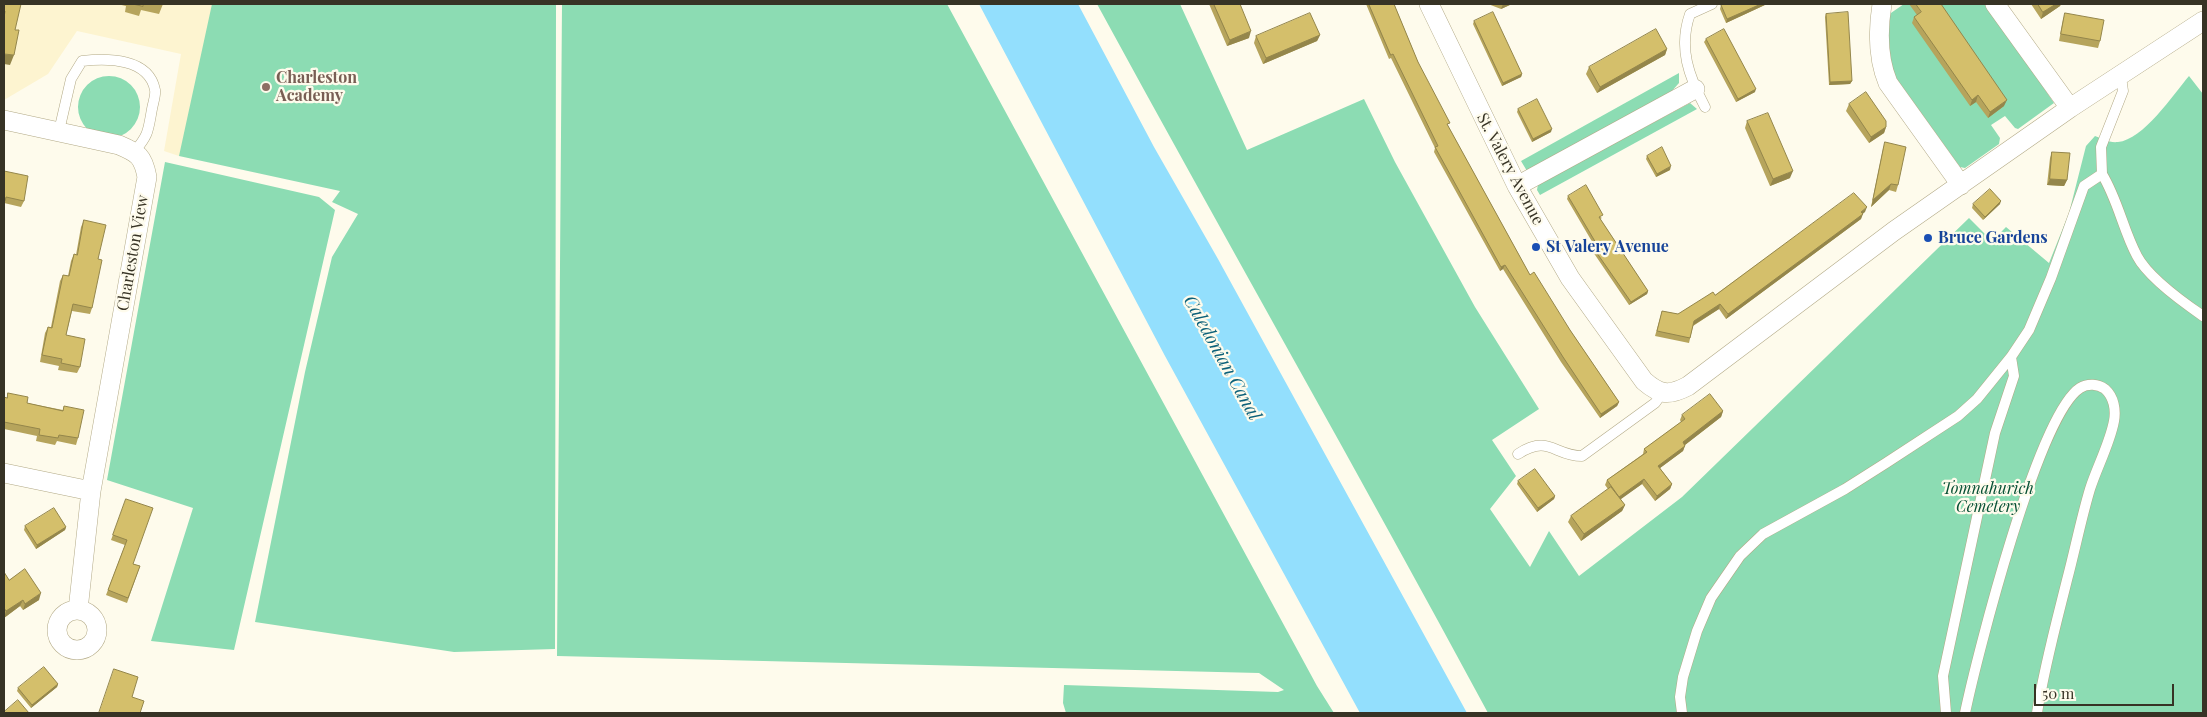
<!DOCTYPE html>
<html>
<head>
<meta charset="utf-8">
<style>
  body { margin:0 }
  #map { position:relative; width:2207px; height:717px; overflow:hidden; background:#fefbec; font-family:"Playfair Display",serif }
  canvas { display:block }
  .frame { position:absolute; inset:0; border:5px solid #373325; pointer-events:none }
  .scale { position:absolute; left:2034px; top:684px; width:140px; height:22px; box-sizing:border-box; border:2px solid #373325; border-top:0; padding-left:6px; font-size:15px; line-height:18px; white-space:nowrap; color:#373325; -webkit-text-stroke:4px #fefbec; paint-order:stroke }
</style>
</head>
<body>
<div id="map">
<canvas width="2207" height="717"></canvas>
<div class="frame"></div>
<div class="scale">50 m</div>
</div>
<script>
const ctx = document.querySelector('canvas').getContext('2d');
ctx.lineJoin = 'round';
function fill(path, color) { ctx.fillStyle = color; ctx.fill(path, 'evenodd'); }
function strokePath(path, color, width, dash) { ctx.strokeStyle = color; ctx.lineWidth = width; ctx.lineCap = dash ? 'butt' : 'round'; ctx.setLineDash(dash || []); ctx.stroke(path); }
function write(font, color, halo, rows, align = 'center') {
  ctx.font = font + ' "Playfair Display",serif'; ctx.lineWidth = 4.5; ctx.setLineDash([]); ctx.textBaseline = 'middle'; ctx.strokeStyle = halo; ctx.fillStyle = color; for (const [text, x, y, turn = 0] of rows) {
    ctx.save(); ctx.translate(x, y); ctx.rotate((+turn || 0) * Math.PI / 180); ctx.textAlign = isNaN(turn) ? turn : align; if (halo) ctx.strokeText(text, 0, 0); ctx.fillText(text, 0, 0); ctx.restore();
  }
}
fill(new Path2D(`
  M 4,4 L 369,4 L 179,156 L 164,151 L 181,54 L 77,31 L 48,74 L 4,100 Z`), '#fdf4d0');
fill(new Path2D(`
  M 212,4 L 556,4 L 555,649 L 454,652 L 255,622 L 305,372 L 332,257 L 358,214 L 332,202 L 340,191 L 179,156 Z
  M 562,4 L 947,4 L 1317,686 L 1334,713 L 1066,713 L 1063,703 L 1064,685 L 1278,692 L 1284,690 L 1259,673 L 557,656 Z
  M 1097,4 L 1180,4 L 1247,150 L 1364,99 L 1395,162 L 1475,307 L 1539,409 L 1492,440 L 1516,476 L 1490,509 L 1530,567 L 1549,531 L 1579,576 L 1682,497 L 1969,218 L 1992,241 L 2006,227 L 2049,263 L 2069,213 L 2086,146 L 2095,136 C 2103,139 2109,143 2118,142 C 2143,140 2173,95 2189,76 L 2203,94 L 2203,713 L 1488,713 C 1360,475 1226,241 1097,4 Z
  M 1904,4 L 1984,4 L 1993,12 L 2054,103 L 2018,129 L 2015,128 L 2005,116 L 1991,125 L 2000,138 L 1999,144 L 1965,168 L 1960,167 L 1896,78 L 1893,70 L 1888,47 L 1888,15 Z
  M 1679,73 L 1679,83 L 1671,92 L 1527,171 L 1521,161 Z
  M78 107a31 31 0 1 1 62 0a31 31 0 1 1-62 0Z
  M 1690,103 L 1697,109 L 1540,195 L 1537,190 L 1538,184 Z
  M 165,162 L 319,197 L 335,210 L 234,650 L 151,641 L 193,508 L 107,480 Z`), '#8cdcb3');
fill(new Path2D(`
  M 979,4 L 1078,4 L 1154,147 L 1218,259 L 1467,713 L 1360,713 L 1165,356 Z`), '#93dffd');
const service = new Path2D(`
  M 1705,107 C 1689,77 1678,48 1690,14 L 1712,4
  M 59,131 L 71,79 L 82,61 C 107,58 149,58 155,90 C 156,95 153,103 152,109 C 148,131 149,134 135,151
  M 2102,174 L 2101,147 L 2123,91 L 2121,77
  M 1518,454 C 1549,434 1554,456 1582,456 L 1655,403 L 1663,392
  M 1682,713 L 1680,697 L 1683,677 L 1697,631 L 1711,598 L 1740,556 L 1763,534 L 1845,489 L 1886,463 L 1958,416 L 1977,399 L 2011,357 L 2029,330 L 2051,278 L 2084,186 L 2102,174 C 2118,200 2123,230 2137,256 C 2148,277 2184,303 2203,316
  M 1946,713 L 1943,676 L 1995,433 L 2014,376 L 2011,357
  M 1965,713 C 1977,656 2038,415 2080,388 C 2088,383 2098,384 2105,389 C 2114,397 2116,410 2114,421 C 2110,443 2097,467 2090,489 C 2081,519 2075,550 2067,580 C 2056,624 2044,668 2037,713`);
const minor = new Path2D(`
  M 1429,4 L 1517,186 L 1570,278 L 1644,381 C 1660,395 1669,396 1688,386 L 1894,231 L 2070,108 L 2203,21
  M 1882,4 C 1878,29 1878,59 1888,83 L 1961,185
  M 1995,4 L 2070,108
  M 4,120 L 119,145 C 138,153 143,156 147,177 L 91,491 L 78,610
  M 1517,186 L 1695,89
  M 4,473 L 91,491
  M57 630a20 20 0 1 1 40 0a20 20 0 1 1-40 0Z`);
strokePath(service, '#b2a986', 11);
strokePath(minor, '#b2a986', 20);
strokePath(service, '#fff', 10);
strokePath(minor, '#fff', 19);
fill(new Path2D(`
  M 117,4 L 163,4 L 159,14 L 141,10 L 139,16 L 125,12 L 126,6 Z
  M 1209,4 L 1240,4 L 1249,38 L 1227,46 Z
  M 1366,4 L 1394,4 L 1418,62 L 1448,126 L 1530,275 L 1570,330 L 1619,402 L 1617,406 L 1600,418 L 1561,362 L 1503,269 L 1500,271 L 1434,152 L 1435,148 L 1391,58 L 1389,59 Z
  M 1488,4 L 1512,4 L 1501,9 Z
  M 1725,4 L 1767,4 L 1726,23 L 1720,9 L 1721,5 Z
  M 1909,4 L 1941,4 L 2004,106 L 1988,118 L 1976,102 L 1970,106 L 1912,23 L 1914,17 L 1917,15 Z
  M 2031,4 L 2061,4 L 2060,6 L 2041,19 Z
  M 2065,13 L 2100,41 L 2098,48 L 2059,41 L 2063,20 Z
  M 1826,14 L 1852,81 L 1850,84 L 1829,85 L 1825,17 Z
  M 1474,21 L 1522,74 L 1521,77 L 1502,86 L 1473,24 Z
  M 1320,35 L 1317,41 L 1263,64 L 1254,43 L 1256,36 Z
  M 1706,39 L 1755,92 L 1736,102 L 1704,42 Z
  M 1667,49 L 1665,55 L 1597,93 L 1586,74 L 1589,67 Z
  M 1849,104 L 1886,127 L 1884,133 L 1869,143 L 1846,111 Z
  M 1518,109 L 1551,132 L 1532,142 L 1517,112 Z
  M 1747,121 L 1790,178 L 1770,186 L 1745,128 Z
  M 1885,142 L 1898,185 L 1896,192 L 1889,190 L 1871,207 L 1883,149 Z
  M 2052,152 L 2067,180 L 2064,186 L 2047,185 L 2050,158 Z
  M 1647,156 L 1670,170 L 1656,177 L 1646,159 Z
  M 4,171 L 24,201 L 21,207 L 4,203 Z
  M 1568,196 L 1602,218 L 1600,219 L 1648,291 L 1647,294 L 1629,305 L 1591,249 L 1592,246 L 1594,245 L 1567,199 Z
  M 1973,204 L 2000,204 L 1983,220 L 1972,208 Z
  M 1865,212 L 1862,214 L 1861,219 L 1726,319 L 1719,309 L 1693,326 L 1689,343 L 1655,336 L 1662,311 L 1678,314 L 1715,295 Z
  M 84,220 L 98,259 L 92,308 L 90,314 L 72,311 L 66,335 L 80,367 L 77,373 L 58,370 L 59,366 L 40,362 L 45,333 L 48,327 L 51,327 L 60,281 L 63,275 L 68,276 L 71,261 L 74,254 L 76,255 L 81,227 Z
  M 8,393 L 27,403 L 63,410 L 64,406 L 78,438 L 76,445 L 57,441 L 55,445 L 36,441 L 37,436 L 4,429 L 4,397 L 7,398 Z
  M 1723,411 L 1721,417 L 1685,445 L 1683,451 L 1660,468 L 1672,484 L 1670,489 L 1655,501 L 1642,484 L 1620,499 L 1625,505 L 1622,511 L 1581,541 L 1568,522 L 1571,516 L 1608,489 L 1605,485 L 1607,480 L 1643,454 L 1644,449 L 1681,422 L 1680,420 L 1682,415 Z
  M 1518,481 L 1555,496 L 1554,499 L 1537,512 L 1517,484 Z
  M 126,499 L 133,564 L 140,566 L 127,603 L 106,595 L 125,545 L 111,540 Z
  M 25,526 L 66,527 L 65,530 L 36,549 L 24,530 Z
  M 4,572 L 9,580 L 39,600 L 23,610 L 20,606 L 4,618 Z
  M 58,684 L 57,687 L 31,708 L 17,691 L 18,688 Z`), '#b6a45c');
fill(new Path2D(`
  M 1503,4 L 1512,4 L 1501,9 Z
  M 1761,4 L 1767,4 L 1726,23 L 1727,19 Z
  M 2056,4 L 2061,4 L 2060,6 L 2041,19 L 2043,12 Z
  M 1251,31 L 1249,38 L 1227,46 L 1230,40 Z
  M 1320,35 L 1317,41 L 1263,64 L 1266,58 Z
  M 1667,49 L 1665,55 L 1597,93 L 1600,87 Z
  M 4,54 L 14,55 L 10,65 L 4,64 Z
  M 1522,74 L 1521,77 L 1502,86 L 1503,83 Z
  M 1852,81 L 1850,84 L 1829,85 L 1830,82 Z
  M 1756,89 L 1755,92 L 1736,102 L 1738,99 Z
  M 1978,95 L 1976,102 L 1970,106 L 1972,100 Z
  M 2007,100 L 2004,106 L 1988,118 L 1990,112 Z
  M 1886,127 L 1884,133 L 1869,143 L 1871,137 Z
  M 1552,129 L 1551,132 L 1532,142 L 1533,139 Z
  M 1671,166 L 1670,170 L 1656,177 L 1657,174 Z
  M 1793,171 L 1790,178 L 1770,186 L 1773,179 Z
  M 2050,179 L 2067,180 L 2064,186 L 2047,185 Z
  M 1891,184 L 1889,190 L 1871,207 L 1873,200 Z
  M 2001,201 L 2000,204 L 1983,220 L 1985,217 Z
  M 1867,207 L 1865,212 L 1859,217 L 1861,212 Z
  M 1863,214 L 1861,219 L 1726,319 L 1728,314 Z
  M 1505,265 L 1503,269 L 1500,271 L 1501,267 Z
  M 1648,291 L 1647,294 L 1629,305 L 1631,302 Z
  M 1720,304 L 1719,309 L 1692,326 L 1694,321 Z
  M 1619,402 L 1617,406 L 1600,418 L 1601,414 Z
  M 1723,411 L 1721,417 L 1681,448 L 1683,442 Z
  M 1685,446 L 1683,451 L 1656,471 L 1658,466 Z
  M 1644,479 L 1642,484 L 1617,502 L 1619,497 Z
  M 1672,484 L 1670,489 L 1655,501 L 1657,496 Z
  M 1555,496 L 1554,499 L 1537,512 L 1538,508 Z
  M 1625,505 L 1622,511 L 1581,541 L 1584,534 Z
  M 66,527 L 65,530 L 36,549 L 37,545 Z
  M 41,593 L 39,600 L 23,610 L 25,604 Z
  M 23,600 L 20,606 L 4,618 L 6,611 Z
  M 58,684 L 57,687 L 31,708 L 32,705 Z`), '#94864b');
const building = new Path2D(`
  M 4,4 L 21,4 L 15,30 L 19,30 L 14,55 L 4,54 L 4,18 L 5,11 L 4,11 Z
  M 133,4 L 143,4 L 143,6 Z
  M 1214,4 L 1240,4 L 1251,31 L 1230,40 Z
  M 1369,4 L 1394,4 L 1418,62 L 1450,123 L 1447,124 L 1530,275 L 1534,272 L 1570,330 L 1619,402 L 1601,414 L 1563,357 L 1505,265 L 1501,267 L 1435,147 L 1438,146 L 1393,54 L 1391,55 Z
  M 1725,4 L 1761,4 L 1727,19 L 1721,5 Z
  M 1916,4 L 1941,4 L 2007,100 L 1990,112 L 1978,95 L 1972,100 L 1914,17 L 1921,12 Z
  M 2038,4 L 2056,4 L 2043,12 Z
  M 1493,12 L 1522,74 L 1503,83 L 1474,21 Z
  M 1848,12 L 1852,81 L 1830,82 L 1826,14 Z
  M 1310,13 L 1320,35 L 1266,58 L 1256,36 Z
  M 2065,13 L 2104,20 L 2100,41 L 2061,34 Z
  M 1656,29 L 1667,49 L 1600,87 L 1589,67 Z
  M 1724,29 L 1756,89 L 1738,99 L 1706,39 Z
  M 1866,92 L 1886,121 L 1886,127 L 1871,137 L 1849,104 Z
  M 1537,99 L 1552,129 L 1533,139 L 1518,109 Z
  M 1768,113 L 1793,171 L 1773,179 L 1747,121 Z
  M 1885,142 L 1906,147 L 1898,185 L 1891,184 L 1873,200 Z
  M 1662,147 L 1671,166 L 1657,174 L 1647,156 Z
  M 2052,152 L 2070,153 L 2067,180 L 2050,179 Z
  M 4,171 L 28,176 L 24,201 L 6,197 L 5,201 L 4,200 Z
  M 1586,185 L 1603,215 L 1599,217 L 1648,291 L 1631,302 L 1592,246 L 1596,243 L 1568,196 Z
  M 1990,189 L 2001,201 L 1985,217 L 1973,204 Z
  M 1854,193 L 1867,207 L 1861,212 L 1863,214 L 1728,314 L 1720,304 L 1694,321 L 1690,338 L 1657,331 L 1662,311 L 1678,314 L 1713,292 L 1715,295 Z
  M 84,220 L 106,225 L 98,259 L 102,260 L 92,308 L 73,304 L 66,335 L 85,339 L 80,367 L 61,363 L 62,359 L 42,355 L 48,327 L 52,328 L 63,275 L 69,276 L 74,254 L 77,255 Z
  M 8,393 L 28,397 L 27,403 L 63,411 L 64,406 L 84,410 L 78,438 L 59,435 L 58,438 L 39,435 L 40,429 L 4,422 L 4,397 L 7,398 Z
  M 1710,394 L 1723,411 L 1683,442 L 1685,446 L 1658,466 L 1672,484 L 1657,496 L 1644,479 L 1619,497 L 1607,480 L 1647,452 L 1644,449 L 1685,419 L 1682,415 Z
  M 1535,469 L 1555,496 L 1538,508 L 1518,481 Z
  M 1611,487 L 1625,505 L 1584,534 L 1571,516 Z
  M 126,499 L 153,508 L 133,564 L 140,566 L 128,598 L 108,590 L 127,540 L 113,535 Z
  M 54,508 L 66,527 L 37,545 L 25,526 Z
  M 25,569 L 41,593 L 25,604 L 23,600 L 6,611 L 4,608 L 4,572 L 9,580 Z
  M 44,667 L 58,684 L 32,705 L 18,688 Z
  M 114,669 L 138,677 L 132,697 L 144,701 L 140,713 L 99,713 Z
  M 18,700 L 29,713 L 4,713 L 4,712 Z`);
fill(building, '#d4bf6b');
strokePath(building, '#94864b', 1);
for (const [x, y, r, color] of [
  [266,87,5,"#8d6e63"],
  [1928,238,5,"#1a4fb4"],
  [1536,247,5,"#1a4fb4"]
]) { const dot = new Path2D(); dot.arc(x, y, r, 0, 2 * Math.PI); ctx.fillStyle = color; ctx.fill(dot); strokePath(dot, '#fefbec', 2); }
write('bold 16px', '#785e54', '#fefbec', [
  ["Charleston",276,78],
  ["Academy",276,96]
], 'left');
write('16px', '#373325', '#fefbec', [
  ["St. Valery Avenue",1510,169,62],
  ["Charleston View",133,253,-80]
]);
write('bold 16px', '#164399', '#fefbec', [
  ["Bruce Gardens",1938,238],
  ["St Valery Avenue",1546,247]
], 'left');
write('italic 16px', '#065034', '#fefbec', [
  ["Tomnahurich",1988,489],
  ["Cemetery",1988,507]
]);
write('italic 18px', '#0b6079', '#fefbec', [
  ["Caledonian Canal",1222,358,61]
]);
</script>
</body>
</html>
